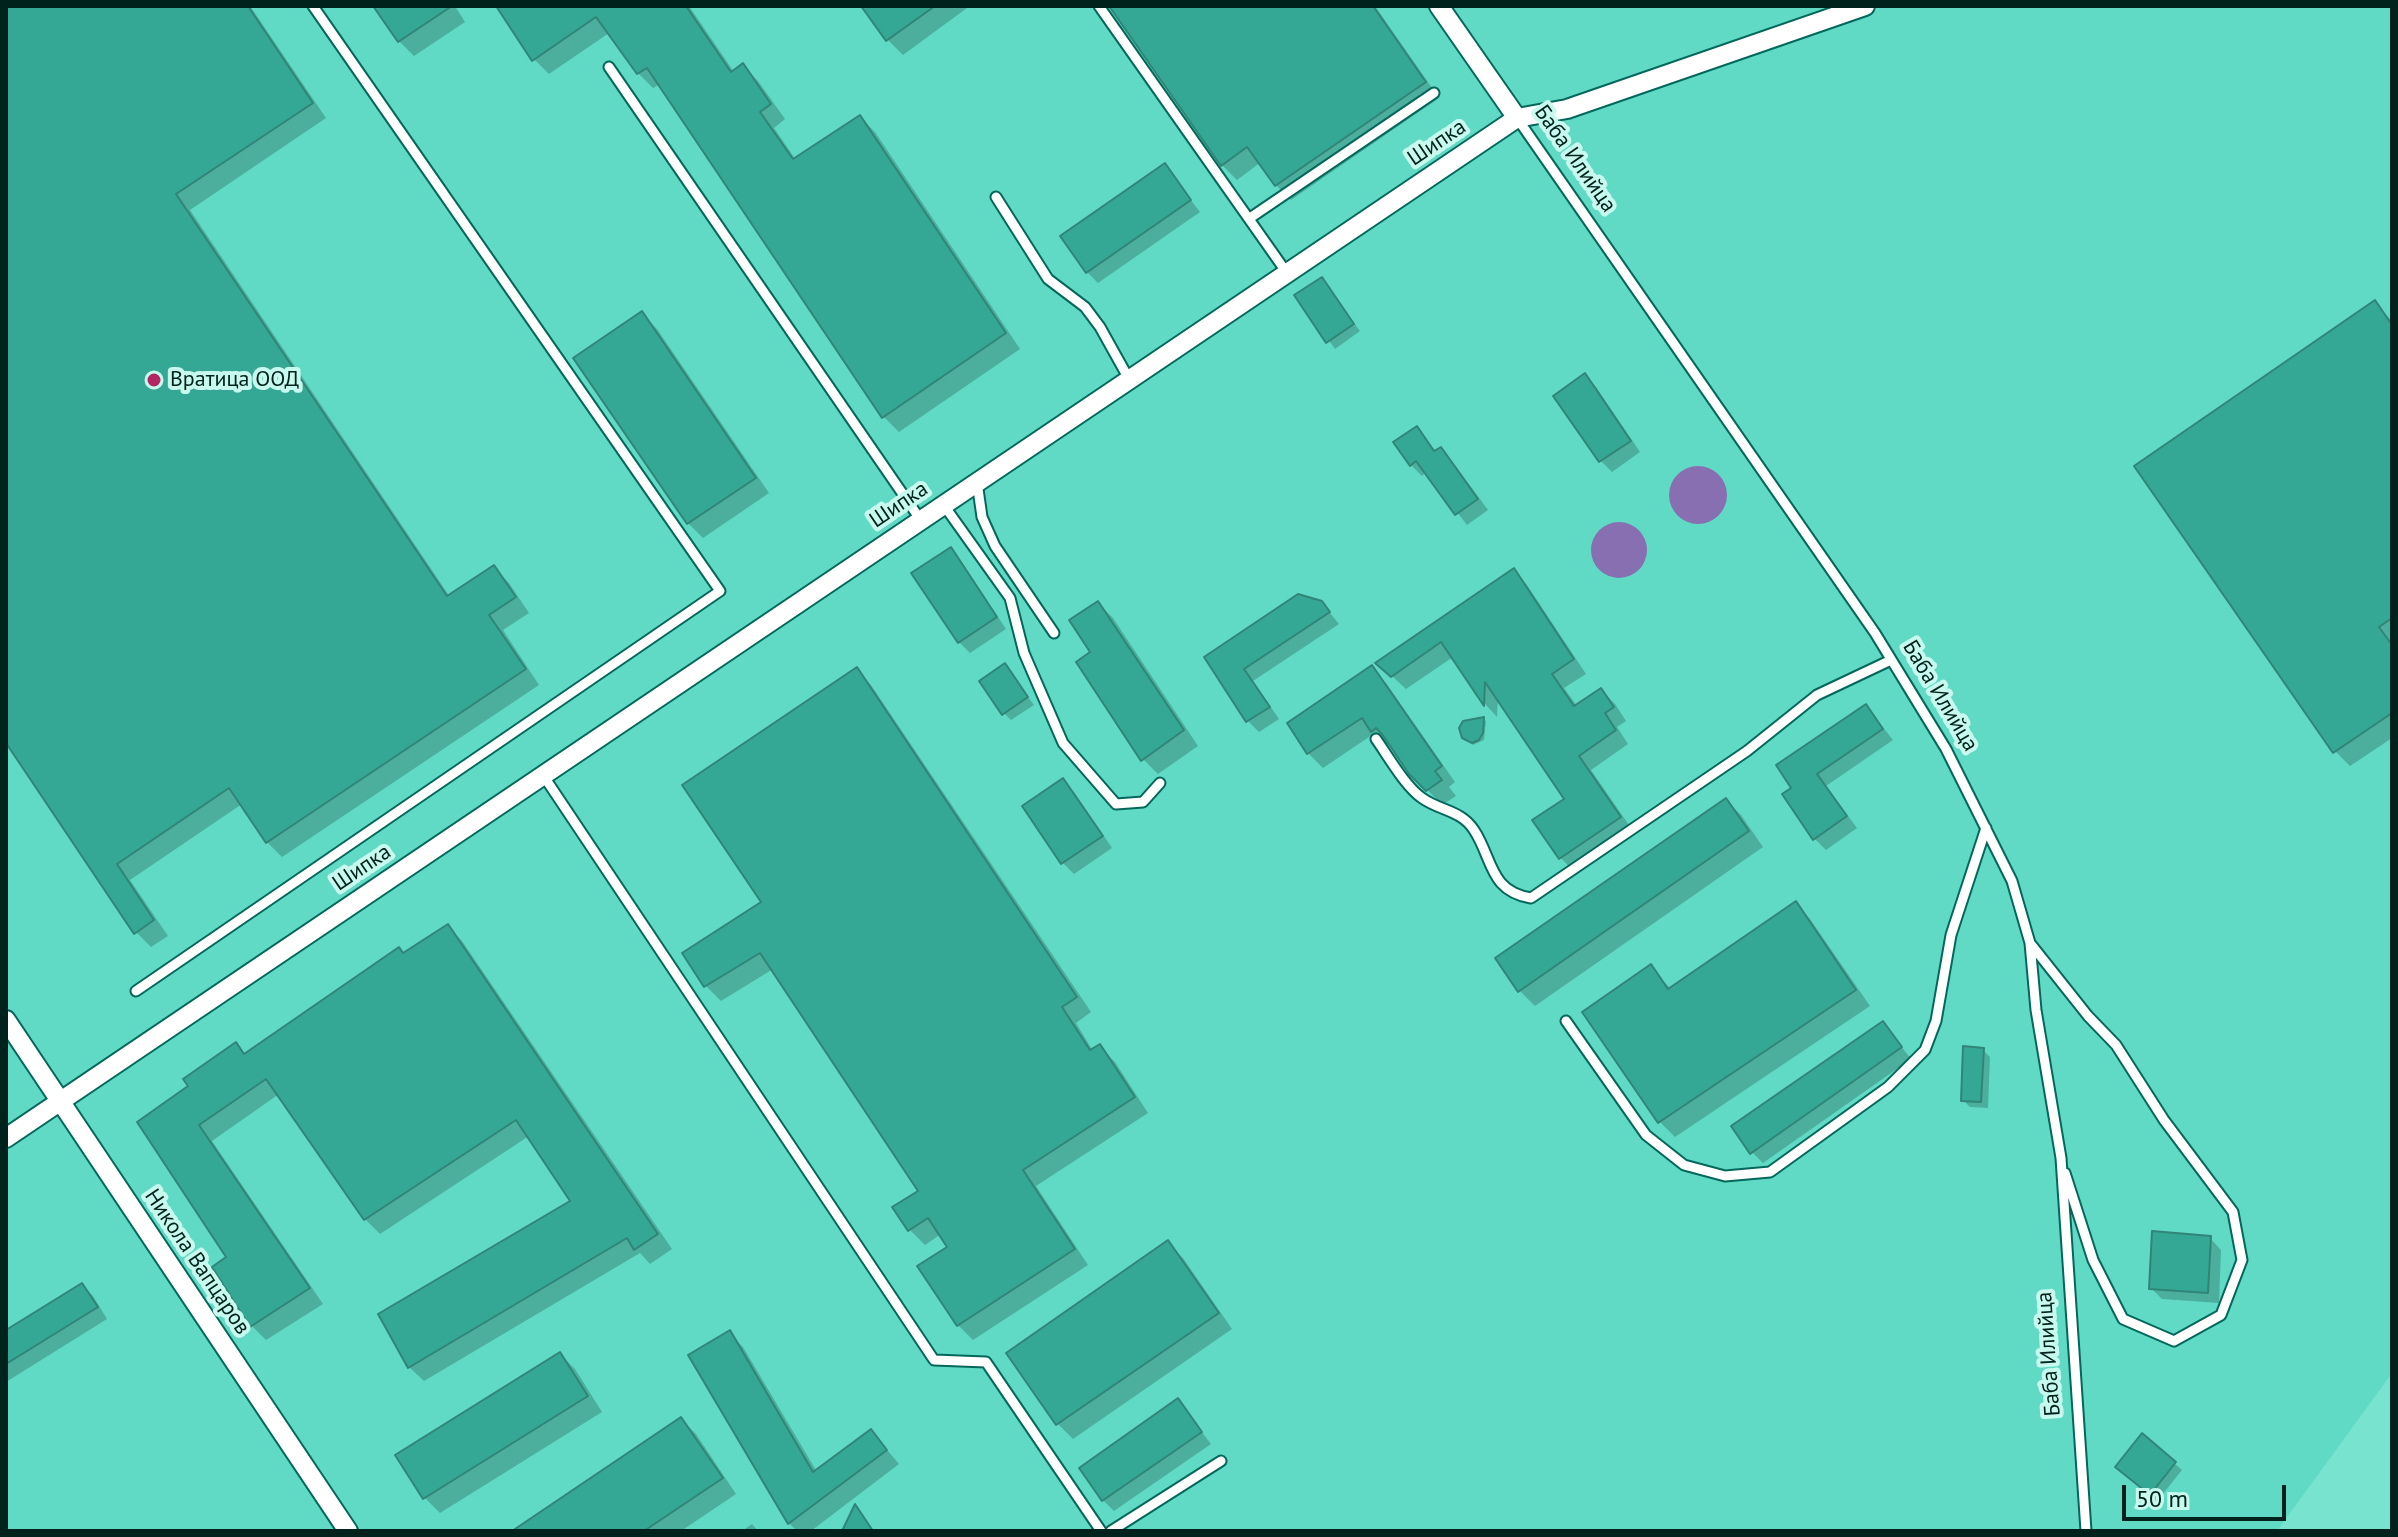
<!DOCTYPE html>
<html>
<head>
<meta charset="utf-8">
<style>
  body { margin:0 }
  #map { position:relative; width:2398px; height:1537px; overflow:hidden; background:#78e3cf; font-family:"PT Sans",sans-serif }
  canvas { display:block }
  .frame { position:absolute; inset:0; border:8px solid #00221d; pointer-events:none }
  .scale { position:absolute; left:2122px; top:1485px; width:164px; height:36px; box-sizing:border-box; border:4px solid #00221d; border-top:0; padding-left:10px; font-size:24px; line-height:28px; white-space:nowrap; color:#00221d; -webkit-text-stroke:6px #c8f9ee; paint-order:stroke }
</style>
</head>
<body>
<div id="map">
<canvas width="2398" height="1537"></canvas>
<div class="frame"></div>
<div class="scale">50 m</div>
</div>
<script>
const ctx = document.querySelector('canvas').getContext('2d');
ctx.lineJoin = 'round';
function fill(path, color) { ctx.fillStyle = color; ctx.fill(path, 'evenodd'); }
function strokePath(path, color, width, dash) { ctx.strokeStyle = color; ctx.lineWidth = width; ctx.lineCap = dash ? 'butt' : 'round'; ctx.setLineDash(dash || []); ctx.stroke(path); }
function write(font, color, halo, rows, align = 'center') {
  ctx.font = font + ' "PT Sans",sans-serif'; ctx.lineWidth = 8; ctx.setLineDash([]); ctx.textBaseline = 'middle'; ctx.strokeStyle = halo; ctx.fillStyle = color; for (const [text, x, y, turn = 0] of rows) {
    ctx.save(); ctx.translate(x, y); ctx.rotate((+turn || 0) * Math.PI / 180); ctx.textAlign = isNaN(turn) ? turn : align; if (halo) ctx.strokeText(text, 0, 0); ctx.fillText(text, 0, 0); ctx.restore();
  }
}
fill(new Path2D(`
  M 6,6 L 2392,6 L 2392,1373 L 2277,1531 L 6,1531 Z`), '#60dac5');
fill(new Path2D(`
  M1669 495a29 29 0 1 1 58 0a29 29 0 1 1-58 0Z
  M1591 550a28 28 0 1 1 56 0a28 28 0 1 1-56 0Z`), '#876fb1');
fill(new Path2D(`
  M 6,6 L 250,6 L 326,118 L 190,210 L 450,597 L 494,568 L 509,583 L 529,613 L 503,630 L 539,685 L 282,857 L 267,842 L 242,804 L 130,880 L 168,936 L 151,947 L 136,932 L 6,739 Z
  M 376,6 L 455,6 L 465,22 L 414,56 L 399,41 Z
  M 498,6 L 689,6 L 734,72 L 743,66 L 758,81 L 785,119 L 774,128 L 796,160 L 860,117 L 875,132 L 1020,349 L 899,432 L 884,417 L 660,84 L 653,88 L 638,73 L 609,33 L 549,74 L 534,59 Z
  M 863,6 L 966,6 L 967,8 L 903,55 L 888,40 Z
  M 1111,6 L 1375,6 L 1439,98 L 1291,200 L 1276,185 L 1261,162 L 1237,180 L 1222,165 Z
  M 1165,166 L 1200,212 L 1098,283 L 1087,272 Z
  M 1321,279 L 1360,331 L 1335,349 L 1297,296 Z
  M 2374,302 L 2392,321 L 2392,738 L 2350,766 L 2335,751 Z
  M 642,314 L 657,329 L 769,493 L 703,538 L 688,523 Z
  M 1585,376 L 1596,387 L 1640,452 L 1612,472 L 1601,461 Z
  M 1417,428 L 1436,452 L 1441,450 L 1452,461 L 1488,510 L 1467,525 L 1426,472 L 1422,476 L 1411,465 Z
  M 950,550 L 961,561 L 1006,629 L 970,653 L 959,642 Z
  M 1514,571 L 1527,585 L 1586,674 L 1564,688 L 1577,706 L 1601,690 L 1615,704 L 1626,721 L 1617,727 L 1628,744 L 1591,770 L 1633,831 L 1574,872 L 1561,858 L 1534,821 L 1567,799 L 1498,698 L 1497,717 L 1486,705 L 1453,657 L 1406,689 L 1392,676 Z
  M 1321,602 L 1339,624 L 1253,681 L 1279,719 L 1259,732 L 1248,721 L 1206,658 Z
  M 1098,603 L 1113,618 L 1198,746 L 1158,774 L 1143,759 Z
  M 1004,665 L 1034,705 L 1011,720 L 1004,713 Z
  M 1371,668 L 1386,683 L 1455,782 L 1449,787 L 1456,796 L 1442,805 L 1411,773 L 1391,744 L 1388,745 L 1375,733 L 1323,768 L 1308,753 Z
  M 856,670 L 871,685 L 1091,1012 L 1076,1023 L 1093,1051 L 1100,1047 L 1115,1062 L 1148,1113 L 1036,1186 L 1088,1265 L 973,1340 L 958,1325 L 950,1248 L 941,1234 L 925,1245 L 910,1230 L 921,1191 L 773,969 L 721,1001 L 706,986 L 685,953 L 763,902 Z
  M 1866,706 L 1893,740 L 1826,786 L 1857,828 L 1826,850 L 1815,839 L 1785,795 L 1794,789 Z
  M 1483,719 L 1486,721 L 1484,740 L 1473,745 L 1462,734 Z
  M 1063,781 L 1074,792 L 1112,848 L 1074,874 L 1063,863 Z
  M 1726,800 L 1741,815 L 1763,847 L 1535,1006 L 1520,991 L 1497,959 Z
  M 1795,904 L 1810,919 L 1870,1006 L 1675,1137 L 1660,1122 L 1650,967 L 1671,989 Z
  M 447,926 L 462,941 L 672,1249 L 650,1264 L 640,1253 L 424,1381 L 409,1367 L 573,1201 L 529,1136 L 380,1234 L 365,1219 L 279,1094 L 212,1141 L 323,1304 L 266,1340 L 251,1325 L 229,1258 L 139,1123 L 191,1087 L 235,1045 L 246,1055 Z
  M 1883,1023 L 1911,1059 L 1763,1163 L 1752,1152 Z
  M 1983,1050 L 1990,1057 L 1988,1108 L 1970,1107 L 1963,1100 Z
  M 2210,1238 L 2221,1250 L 2219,1303 L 2162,1299 L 2151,1288 Z
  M 1168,1243 L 1183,1258 L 1232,1329 L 1073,1439 L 1058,1424 Z
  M 82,1285 L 93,1296 L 107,1319 L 6,1382 L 6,1333 Z
  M 729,1333 L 743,1347 L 817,1472 L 871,1431 L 899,1464 L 811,1531 L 797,1531 L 789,1523 Z
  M 560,1354 L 575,1369 L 602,1412 L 440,1513 L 425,1498 L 398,1455 Z
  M 1178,1401 L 1211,1444 L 1114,1511 L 1103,1500 Z
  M 681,1419 L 696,1434 L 736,1494 L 681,1531 L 515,1531 Z
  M 2142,1436 L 2182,1470 L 2158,1500 L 2124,1474 Z
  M 752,1524 L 758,1531 L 742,1531 Z`), '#0003');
const building = new Path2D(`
  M 6,6 L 248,6 L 313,103 L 176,194 L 447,596 L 494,565 L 516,597 L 489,615 L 526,669 L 266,843 L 229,788 L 117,864 L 154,920 L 134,934 L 6,743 Z
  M 373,6 L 452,6 L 398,42 Z
  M 496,6 L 686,6 L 731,72 L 743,63 L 771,104 L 760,112 L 793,159 L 860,115 L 1006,333 L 882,418 L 647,68 L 637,74 L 596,17 L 532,61 Z
  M 861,6 L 935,6 L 886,41 Z
  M 1109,6 L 1373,6 L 1426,82 L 1275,186 L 1247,147 L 1221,166 Z
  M 1165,163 L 1191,200 L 1086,273 L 1060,236 Z
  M 1322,277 L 1354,324 L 1326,343 L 1294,295 Z
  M 2375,300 L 2392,325 L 2392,618 L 2379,627 L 2392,645 L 2392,713 L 2333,753 L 2134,466 Z
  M 642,311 L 756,478 L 687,524 L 573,358 Z
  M 1585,373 L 1631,441 L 1599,462 L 1553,396 Z
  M 1417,426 L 1434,451 L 1441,447 L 1478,499 L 1455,515 L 1416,461 L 1410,466 L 1393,442 Z
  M 951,547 L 997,617 L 958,643 L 911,573 Z
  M 1514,568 L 1574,659 L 1552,674 L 1574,706 L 1601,688 L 1614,707 L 1605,713 L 1616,730 L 1579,756 L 1621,817 L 1559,859 L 1532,820 L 1564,799 L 1485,682 L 1484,706 L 1441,642 L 1391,677 L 1375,663 Z
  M 1298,594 L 1322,601 L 1330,612 L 1244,669 L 1270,707 L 1246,722 L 1204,657 Z
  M 1098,601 L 1184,730 L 1141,761 L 1076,662 L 1090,652 L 1069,620 Z
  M 1005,663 L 1028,697 L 1002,715 L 979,681 Z
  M 1372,665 L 1442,766 L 1435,771 L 1442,780 L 1426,791 L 1409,774 L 1382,734 L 1376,728 L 1371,732 L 1362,718 L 1307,754 L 1287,723 Z
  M 857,667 L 1077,997 L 1062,1007 L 1090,1050 L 1100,1044 L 1135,1097 L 1023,1170 L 1075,1249 L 957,1326 L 917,1266 L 947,1247 L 928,1218 L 908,1231 L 892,1207 L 918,1191 L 760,953 L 704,987 L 682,953 L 761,902 L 682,785 Z
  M 1866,704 L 1883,729 L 1817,774 L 1847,816 L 1813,840 L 1782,794 L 1791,788 L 1776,765 Z
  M 1484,717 L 1483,733 L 1479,740 L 1472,743 L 1462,738 L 1459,728 L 1463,721 Z
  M 1063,778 L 1103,836 L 1061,864 L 1022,806 Z
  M 1726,798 L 1749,831 L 1518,992 L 1495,958 Z
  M 1796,901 L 1856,990 L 1658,1123 L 1582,1012 L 1651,964 L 1668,989 Z
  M 448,924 L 658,1234 L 634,1250 L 627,1238 L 408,1368 L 378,1314 L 570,1201 L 516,1120 L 364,1220 L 266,1079 L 199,1125 L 310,1288 L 250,1327 L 212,1267 L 226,1257 L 137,1122 L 188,1086 L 183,1079 L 236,1042 L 244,1054 L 399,947 L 403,953 Z
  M 1883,1021 L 1902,1047 L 1750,1154 L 1731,1126 Z
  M 1963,1046 L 1984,1048 L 1981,1102 L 1961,1101 Z
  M 2152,1231 L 2211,1236 L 2208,1293 L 2149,1289 Z
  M 1168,1240 L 1219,1313 L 1056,1425 L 1006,1353 Z
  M 82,1283 L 98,1307 L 6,1364 L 6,1330 Z
  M 730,1330 L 813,1472 L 871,1429 L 887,1450 L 788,1524 L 688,1355 Z
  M 560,1352 L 588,1396 L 423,1499 L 395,1455 Z
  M 1178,1398 L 1202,1432 L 1102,1501 L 1079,1468 Z
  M 681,1417 L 723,1478 L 644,1531 L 512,1531 Z
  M 2142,1433 L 2176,1462 L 2150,1495 L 2115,1467 Z
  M 855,1504 L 873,1531 L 842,1531 Z`);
fill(building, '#35a795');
strokePath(building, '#318577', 2);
const service = new Path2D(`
  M 1099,6 L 1287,273
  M 609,67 L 920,519
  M 1517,118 L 1875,633 L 1946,749 L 2012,881 L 2030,943 L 2036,1010 L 2061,1158 L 2086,1531
  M 996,197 L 1048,279 L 1085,307 L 1100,327 L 1129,379
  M 1250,218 L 1434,93
  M 977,482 L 982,517 L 995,546 L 1054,633
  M 943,504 L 1010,598 L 1024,653 L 1063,743 L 1116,804 L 1143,802 L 1160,783
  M 1376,739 C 1388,756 1405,786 1422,798 C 1440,811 1461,810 1474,830 C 1493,859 1489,891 1531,898 L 1747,751 L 1817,695 L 1891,660
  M 543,775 L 934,1360 L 986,1362 L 1101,1531
  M 2030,943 L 2088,1016 L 2116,1045 L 2164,1120 L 2233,1212 L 2242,1260 L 2221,1315 L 2174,1341 L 2123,1319 L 2093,1260 L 2065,1173
  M 136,991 L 720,591 L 313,6
  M 1566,1021 L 1646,1135 L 1684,1165 L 1725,1176 L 1770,1172 L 1888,1087 L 1925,1050 L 1936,1021 L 1951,935 L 1986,828
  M 1111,1531 L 1221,1461`);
const minor = new Path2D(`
  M 1439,6 L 1517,118
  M 6,1020 L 348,1531
  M 6,1138 L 1517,118 L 1567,109 L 1865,6`);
strokePath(service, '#03685b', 13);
strokePath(minor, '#03685b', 22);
strokePath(service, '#fff', 9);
strokePath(minor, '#fff', 18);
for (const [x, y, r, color] of [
  [154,380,8,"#b22663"]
]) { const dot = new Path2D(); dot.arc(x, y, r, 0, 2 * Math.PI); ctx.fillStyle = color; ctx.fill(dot); strokePath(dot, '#c8f9ee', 3); }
write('22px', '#00221d', '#c8f9ee', [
  ["Шипка",1437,143,-34],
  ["Баба Илийца",1575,159,55],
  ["Шипка",899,505,-34],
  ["Баба Илийца",1940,696,59],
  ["Шипка",362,868,-34],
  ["Никола Вапцаров",197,1262,56],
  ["Баба Илийца",2049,1354,-94]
]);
write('22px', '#00221d', '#c8f9ee', [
  ["Вратица ООД",170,380]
], 'left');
</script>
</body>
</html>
